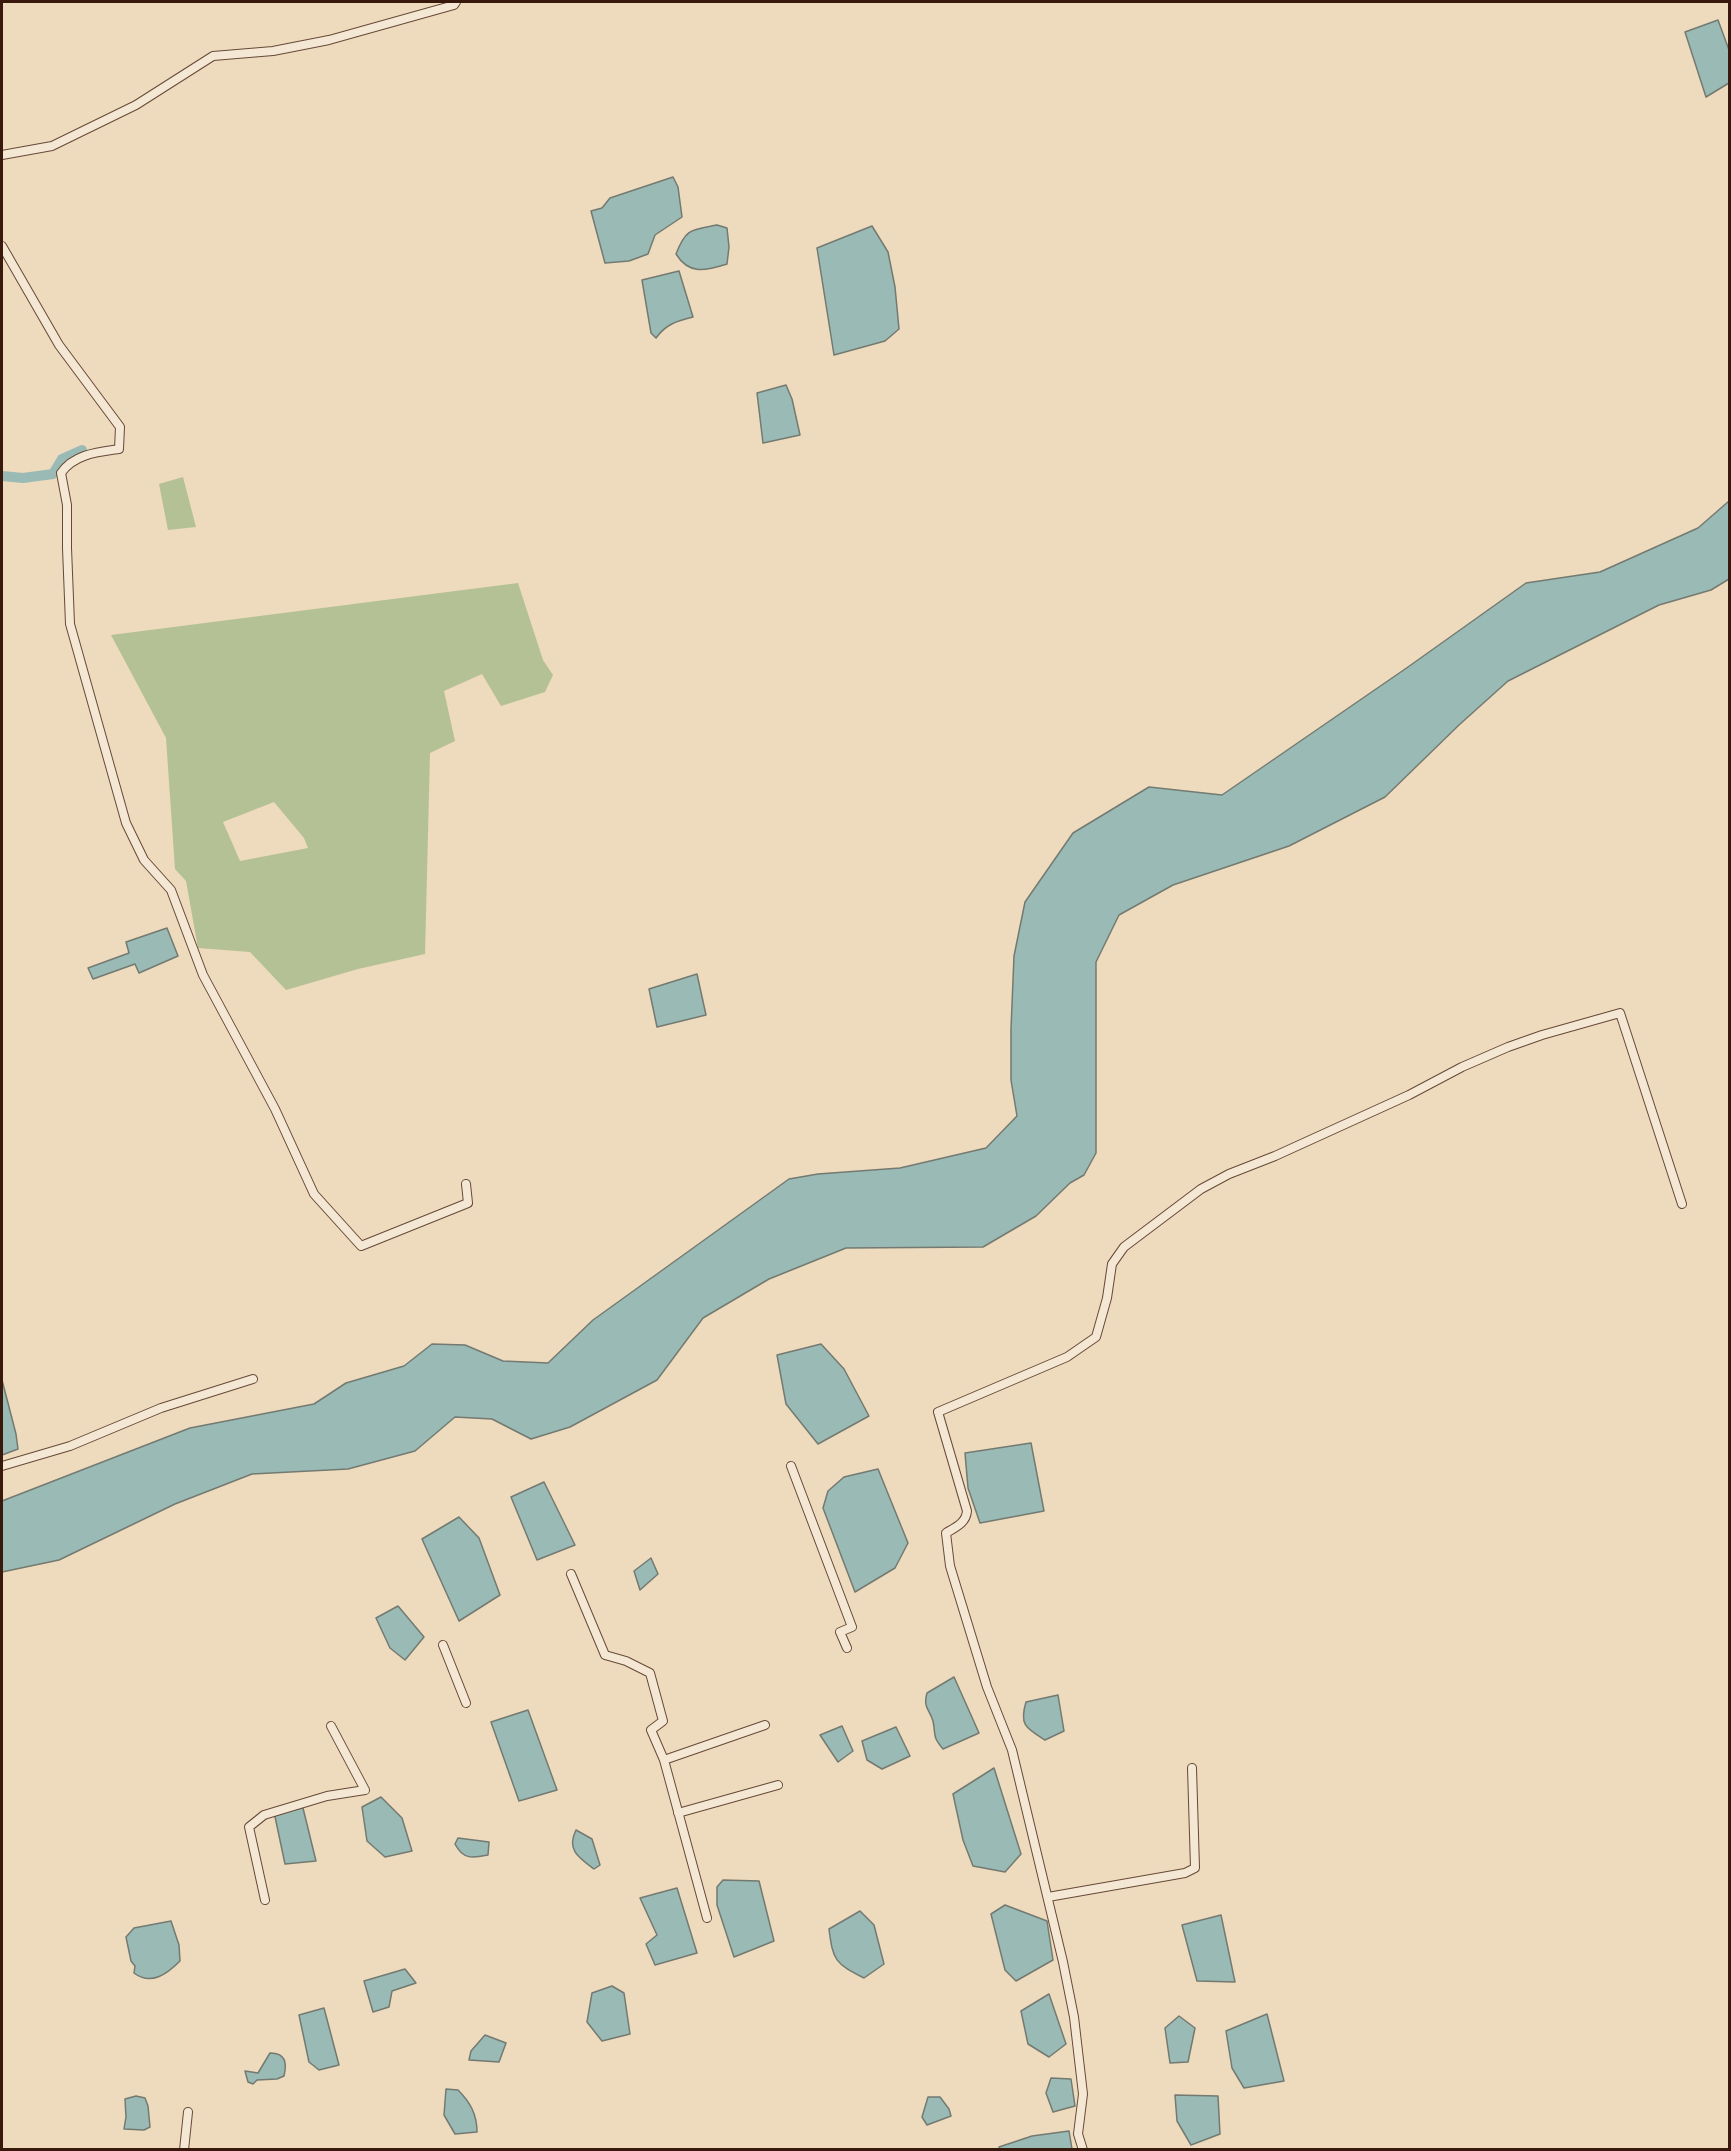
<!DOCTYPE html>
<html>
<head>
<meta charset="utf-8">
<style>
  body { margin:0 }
  #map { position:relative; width:1731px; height:2151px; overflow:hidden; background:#eedabc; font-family:"IM FELL Double Pica",serif }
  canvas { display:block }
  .frame { position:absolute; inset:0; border:3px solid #39190c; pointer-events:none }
</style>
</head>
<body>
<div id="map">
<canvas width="1731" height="2151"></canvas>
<div class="frame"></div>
</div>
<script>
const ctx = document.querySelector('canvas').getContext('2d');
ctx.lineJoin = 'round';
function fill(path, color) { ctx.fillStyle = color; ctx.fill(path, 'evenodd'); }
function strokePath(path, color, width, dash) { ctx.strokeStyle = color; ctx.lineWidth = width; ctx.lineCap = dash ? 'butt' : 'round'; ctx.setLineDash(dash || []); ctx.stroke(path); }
fill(new Path2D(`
  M 183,477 L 196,527 L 168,530 L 159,484 Z
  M 518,583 L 543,660 L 553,675 L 545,692 L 501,706 L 482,674 L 444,691 L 455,741 L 430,753 L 425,954 L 358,969 L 286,990 L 250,952 L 198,948 L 186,881 L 175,869 L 166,738 L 111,635 ZM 274,802 L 304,838 L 308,848 L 240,861 L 223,822 Z`), '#b4c194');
const water = new Path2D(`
  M 1718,20 L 1729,50 L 1729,83 L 1706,97 L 1685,32 Z
  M 673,177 L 678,187 L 682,217 L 655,235 L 648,254 L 629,261 L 605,263 L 591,211 L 602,208 L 610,198 Z
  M 717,225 L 727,228 L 729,247 L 727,264 C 705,271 689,275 676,254 C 686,228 691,230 717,225 Z
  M 872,226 L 888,252 L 895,287 L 899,329 L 885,341 L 834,355 L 817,248 Z
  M 679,271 L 693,317 C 677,321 666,324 656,338 L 651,333 L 642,280 Z
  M 786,385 L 792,399 L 800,435 L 763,443 L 757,393 Z
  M 1729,501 L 1729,579 L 1711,590 L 1659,605 L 1508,681 L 1459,725 L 1385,797 L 1289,846 L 1173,885 L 1119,915 L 1096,962 L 1096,1153 L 1084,1175 L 1070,1183 L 1036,1216 L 983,1247 L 846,1248 L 769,1279 L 703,1318 L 657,1380 L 570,1427 L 531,1439 L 492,1419 L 455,1417 L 415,1451 L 348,1469 L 252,1474 L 175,1504 L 59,1560 L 2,1572 L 2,1501 L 190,1428 L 314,1404 L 346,1383 L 404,1366 L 432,1344 L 465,1345 L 503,1361 L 548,1363 L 593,1320 L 789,1179 L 818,1174 L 900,1168 L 986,1148 L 1017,1116 L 1011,1080 L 1011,1029 L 1014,956 L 1025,902 L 1073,833 L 1149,787 L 1222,795 L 1408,667 L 1526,583 L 1600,572 L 1698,528 Z
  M 167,928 L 178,956 L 139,973 L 135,964 L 93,979 L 88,968 L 129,953 L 126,942 Z
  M 697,974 L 706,1015 L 657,1027 L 649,989 Z
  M 821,1344 L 844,1369 L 869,1416 L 818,1444 L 786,1404 L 777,1355 Z
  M 2,1380 L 16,1434 L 18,1449 L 2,1455 Z
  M 1031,1443 L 1044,1511 L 980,1523 L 968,1488 L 965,1453 Z
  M 878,1469 L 908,1543 L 895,1568 L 855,1592 L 823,1508 L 828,1491 L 844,1477 Z
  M 544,1482 L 575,1545 L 537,1560 L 511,1497 Z
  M 459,1517 L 479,1538 L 500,1595 L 459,1621 L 422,1539 Z
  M 651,1558 L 658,1574 L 640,1590 L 634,1571 Z
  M 398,1606 L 424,1637 L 405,1660 L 390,1648 L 376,1618 Z
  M 954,1677 L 979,1733 L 943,1749 C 932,1736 936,1736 933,1721 C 929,1708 923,1708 927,1693 Z
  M 1058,1695 L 1064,1731 L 1045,1740 C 1026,1728 1019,1725 1026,1702 Z
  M 528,1710 L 557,1790 L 519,1801 L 491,1722 Z
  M 842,1726 L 853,1751 L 838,1762 L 820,1735 Z
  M 896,1727 L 910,1756 L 882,1769 L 867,1760 L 862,1741 Z
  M 994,1768 L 1021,1854 L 1005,1872 L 973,1866 L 963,1840 L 953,1794 Z
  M 381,1797 L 402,1818 L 412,1851 L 385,1857 L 367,1841 L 362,1807 Z
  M 302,1804 L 316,1861 L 285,1864 L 274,1812 Z
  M 576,1830 L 592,1839 L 600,1865 L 594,1869 C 579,1858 566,1850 576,1830 Z
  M 458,1838 L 489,1842 L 488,1855 C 473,1858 463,1860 455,1844 Z
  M 723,1880 L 759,1881 L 774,1941 L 734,1957 L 717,1905 L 717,1887 Z
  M 677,1888 L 697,1953 L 655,1965 L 646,1944 L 657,1935 L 640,1898 Z
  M 1005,1905 L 1047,1921 L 1053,1960 L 1016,1981 L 1005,1970 L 991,1914 Z
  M 860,1911 L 874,1925 L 884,1964 L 864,1978 C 835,1963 833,1961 829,1929 Z
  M 1221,1915 L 1235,1982 L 1197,1981 L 1182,1925 Z
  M 171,1921 L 179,1945 L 180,1961 C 167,1974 151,1986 134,1973 L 135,1966 L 131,1961 L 126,1937 L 134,1928 Z
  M 405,1969 L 416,1983 L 392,1991 L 389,2007 L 373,2012 L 364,1981 Z
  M 612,1986 L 624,1993 L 630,2034 L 602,2041 L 587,2022 L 592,1993 Z
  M 1049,1994 L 1066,2044 L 1049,2057 L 1028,2044 L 1021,2011 Z
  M 324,2008 L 339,2065 L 319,2070 L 309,2062 L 299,2015 Z
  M 1267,2014 L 1284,2081 L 1244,2088 L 1232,2068 L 1226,2031 Z
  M 1179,2016 L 1195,2028 L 1188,2062 L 1170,2063 L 1165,2028 Z
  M 485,2035 L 506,2043 L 499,2062 L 469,2060 L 471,2051 Z
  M 270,2053 C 286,2053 287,2063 284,2076 L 277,2079 L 257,2080 L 253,2084 L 248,2082 L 245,2071 L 258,2073 Z
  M 1051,2078 L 1071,2079 L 1075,2106 L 1053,2112 L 1046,2093 Z
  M 446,2089 L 458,2090 C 470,2102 477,2114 477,2132 L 455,2134 L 444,2115 Z
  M 1175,2095 L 1218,2096 L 1220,2134 L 1191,2145 L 1177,2121 Z
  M 136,2096 L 145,2098 L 148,2106 L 150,2127 L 144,2130 L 124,2129 L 126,2117 L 125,2099 Z
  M 928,2097 L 940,2097 L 949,2109 L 951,2116 L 927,2125 L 922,2117 Z
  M 1069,2131 L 1072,2149 L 1000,2149 L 999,2147 L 1032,2136 Z`);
fill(water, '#9abab5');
strokePath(water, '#737a71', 1.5);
strokePath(new Path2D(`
  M 2,476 L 23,478 L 53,474 L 62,459 L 82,450`), '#9abab5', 10);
const street = new Path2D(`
  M 2,155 L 52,146 L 136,105 L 213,56 L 273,51 L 329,40 L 454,5 L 456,2
  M 2,246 L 59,345 L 120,427 L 119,449 C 98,452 74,454 61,473 L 67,505 L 67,548 L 70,624 L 126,823 L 144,860 L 171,890 L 203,975 L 275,1109 L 314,1194 L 361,1246 L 468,1203 L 466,1184
  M 2,1466 L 70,1446 L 161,1408 L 253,1379
  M 791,1466 L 852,1627 L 840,1632 L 847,1648
  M 571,1574 L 605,1655 L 626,1661 L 650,1673 L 663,1721 L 651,1730 L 664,1760 L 765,1725
  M 443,1645 L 466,1703
  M 664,1760 L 707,1918
  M 678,1813 L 778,1785
  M 1048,1897 L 1185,1873 L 1195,1868 L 1192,1768
  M 265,1900 L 249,1827 L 264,1815 L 327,1796 L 365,1790 L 331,1726
  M 184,2150 L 188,2112
  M 1083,2150 L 1078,2134 L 1083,2094 L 1074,2017 L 1063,1962 L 1012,1750 L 987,1687 L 950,1566 L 946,1533 C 956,1527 966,1523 967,1511 L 938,1412 L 1067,1357 L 1096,1337 L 1107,1298 L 1112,1264 L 1124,1247 L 1201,1189 L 1229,1174 L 1275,1156 L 1409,1095 L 1462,1067 L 1508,1047 L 1542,1035 L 1620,1013 L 1682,1204`);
strokePath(street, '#664938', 10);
strokePath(street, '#f4e7d3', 8);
</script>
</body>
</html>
